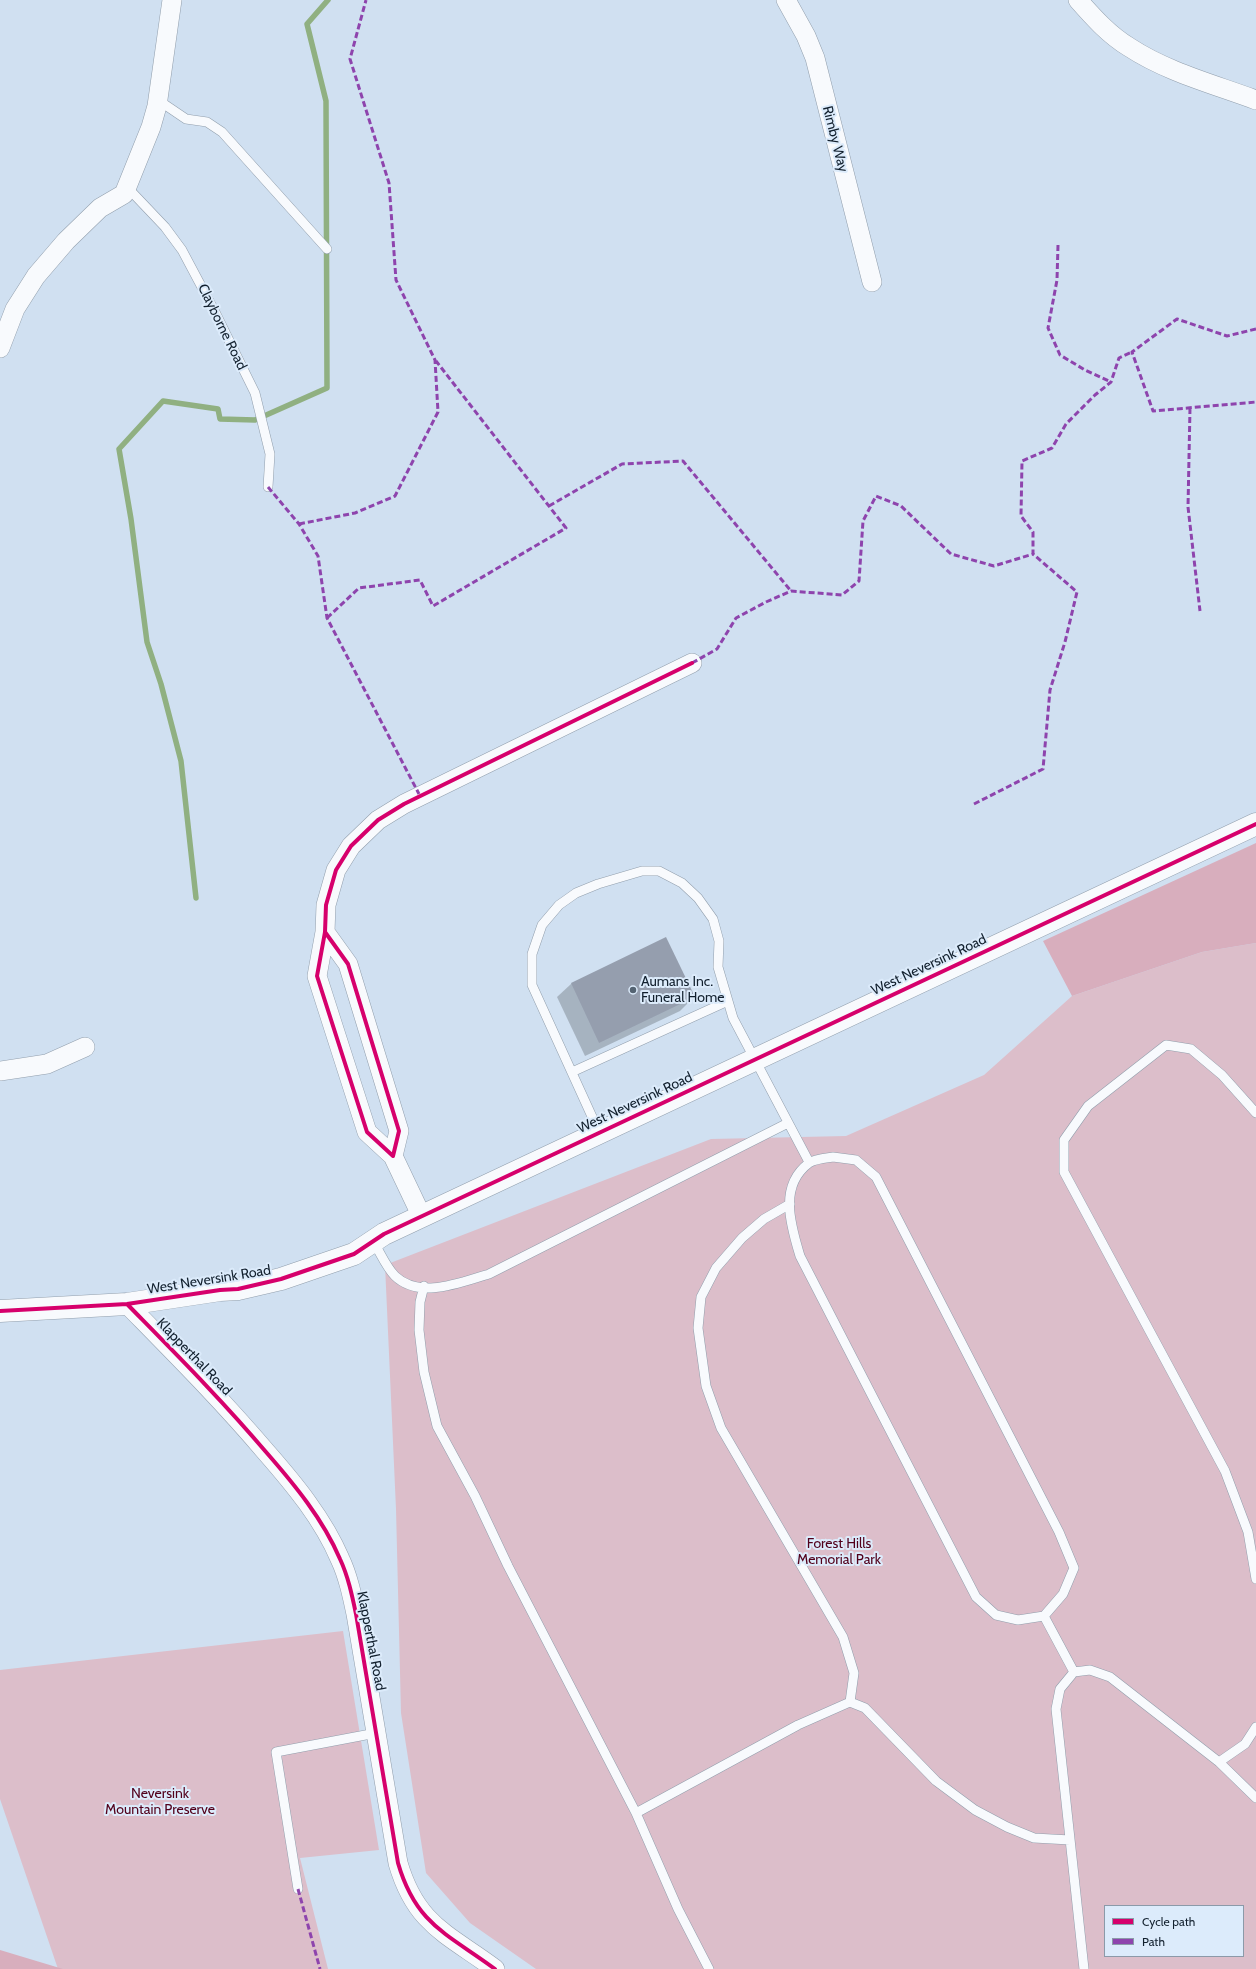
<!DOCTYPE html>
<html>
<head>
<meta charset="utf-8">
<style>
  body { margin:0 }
  #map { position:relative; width:1256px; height:1969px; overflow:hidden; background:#d0e0f1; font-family:Cabin,sans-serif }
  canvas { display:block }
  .legend { position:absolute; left:1104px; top:1905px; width:140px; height:52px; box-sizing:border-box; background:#dcebfb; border:1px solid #8b9aa9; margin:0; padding:5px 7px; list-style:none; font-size:12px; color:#12202e }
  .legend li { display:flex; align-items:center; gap:8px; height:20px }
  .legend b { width:20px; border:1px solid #8b9aa9 }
</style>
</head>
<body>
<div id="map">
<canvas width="1256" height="1969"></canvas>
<ul class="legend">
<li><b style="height:5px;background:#d6006c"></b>Cycle path</li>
<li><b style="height:5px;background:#8e44ad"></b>Path</li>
</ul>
</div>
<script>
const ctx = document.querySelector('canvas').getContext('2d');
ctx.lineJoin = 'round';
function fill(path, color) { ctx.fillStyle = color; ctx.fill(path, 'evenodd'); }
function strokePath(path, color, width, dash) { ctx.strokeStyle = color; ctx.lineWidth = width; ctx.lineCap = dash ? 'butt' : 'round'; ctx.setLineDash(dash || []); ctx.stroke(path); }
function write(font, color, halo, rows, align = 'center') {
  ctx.font = font + ' Cabin,sans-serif'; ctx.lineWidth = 4; ctx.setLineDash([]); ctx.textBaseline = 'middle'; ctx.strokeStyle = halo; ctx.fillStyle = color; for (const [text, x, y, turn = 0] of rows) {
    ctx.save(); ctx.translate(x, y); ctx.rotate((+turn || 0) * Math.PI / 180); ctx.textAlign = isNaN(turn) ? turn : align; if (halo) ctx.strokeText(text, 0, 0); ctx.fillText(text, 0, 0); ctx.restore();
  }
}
fill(new Path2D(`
  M 1256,943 L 1256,1969 L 536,1969 L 470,1923 L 426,1873 L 401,1713 L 396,1509 L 385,1265 L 711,1139 L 846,1136 L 984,1075 L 1072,996 L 1202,952 ZM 1105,1906 L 1243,1906 L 1243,1956 L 1105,1956 Z
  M 343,1631 L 379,1850 L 300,1858 L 328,1969 L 58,1969 L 0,1799 L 0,1670 Z`), '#dcbeca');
fill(new Path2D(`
  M 1256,843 L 1256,943 L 1202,952 L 1072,996 L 1043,941 Z
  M 0,1950 L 63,1969 L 0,1969 Z`), '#d8aebd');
fill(new Path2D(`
  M 666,939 L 694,997 L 680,1011 L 585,1056 L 557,997 L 571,984 Z`), '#0003');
strokePath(new Path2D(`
  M 196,898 L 181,761 L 161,684 L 147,642 L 131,519 L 119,449 L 163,401 L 218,409 L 220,419 L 255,420 L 327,388 L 326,101 L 307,24 L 328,0`), '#90b081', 5.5);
fill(new Path2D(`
  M 666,937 L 695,997 L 599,1043 L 571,983 Z`), '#959eae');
const lane = new Path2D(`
  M 158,100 L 186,119 L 207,122 L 222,132 L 327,249
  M 127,187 L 165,227 L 182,250 L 215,312 L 255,393 L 270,454 L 268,487
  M 572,1072 L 728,1001
  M 1256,1113 L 1222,1075 L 1191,1049 L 1166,1045 L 1088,1106 L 1064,1140 L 1064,1172 L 1225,1471 L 1248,1532 L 1256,1579
  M 599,1132 L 532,985 L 532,954 L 542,925 L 559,905 L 576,893 L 598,884 L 642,871 L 659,871 L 682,883 L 698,898 L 713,919 L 719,941 L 718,967 L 733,1018 L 809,1162
  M 833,1157 L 856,1160 L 876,1177 L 1059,1532 L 1074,1568 L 1063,1594 L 1044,1616 L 1018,1620 L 996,1615 L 976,1597 L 800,1256 C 791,1226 778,1186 809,1163 C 814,1159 826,1158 833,1157 Z
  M 790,1204 L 764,1219 L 742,1238 L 716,1268 L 701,1297 L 698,1328 L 706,1386 L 721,1428 L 843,1637 L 854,1673 L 850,1702
  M 373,1241 C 380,1252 386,1267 395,1276 C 420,1300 461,1282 489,1274 L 788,1123
  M 424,1286 L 420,1302 L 419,1330 L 424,1372 L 437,1426 L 475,1496 L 508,1566 L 636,1813 L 678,1909 L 709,1969
  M 1044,1616 L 1074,1672
  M 1219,1762 L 1245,1744 L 1256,1727
  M 636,1813 L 798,1725 L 850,1702 L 865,1708 L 936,1781 L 975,1810 L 1007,1827 L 1034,1838 L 1070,1840
  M 298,1889 L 276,1752 L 376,1733
  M 1084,1969 L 1056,1709 L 1060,1689 L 1074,1672 L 1090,1670 L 1110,1677 L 1219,1762 L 1256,1798`);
const street = new Path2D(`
  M 786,0 L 806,36 L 815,58 L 872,282
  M 1078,0 C 1093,17 1109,35 1129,47 C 1167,72 1213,84 1256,100
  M 0,348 L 15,309 L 36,276 L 66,241 L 100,208 L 124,194 L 151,127 L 157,106 L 172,0
  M 325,932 L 348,964 L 399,1131 L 393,1156 L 367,1132 L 317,976 L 325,932 L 326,905 L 336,870 L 351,846 L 378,820 L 404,804 L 692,663
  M 0,1071 L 47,1064 L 85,1047
  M 393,1156 L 422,1217
  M 127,1304 C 174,1352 222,1400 266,1452 C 294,1484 323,1519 340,1559 C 348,1576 352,1595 356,1614 L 398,1863 C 416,1925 448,1934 495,1969`);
const secondary = new Path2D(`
  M 0,1311 L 127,1304 L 220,1290 L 238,1289 L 281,1279 L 354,1254 L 384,1234 L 1256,824`);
strokePath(lane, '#919eac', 10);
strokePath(street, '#919eac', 20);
strokePath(secondary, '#919eac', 23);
strokePath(lane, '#f8fafd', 9);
strokePath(street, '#f8fafd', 19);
strokePath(secondary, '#f8fafd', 22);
strokePath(new Path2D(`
  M 1058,245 L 1057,280 L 1048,328 L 1060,355 L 1085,370 L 1111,382
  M 1256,329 L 1227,336 L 1177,319 L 1132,352 L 1153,411 L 1256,402
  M 1190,408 L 1188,507 L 1200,611
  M 268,487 L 299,524 L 318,556 L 327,618 L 419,794
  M 549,506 L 622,464 L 683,461 L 791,591
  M 299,524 L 355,513 L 395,496 L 438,412 L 435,360 L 396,280 L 389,183 L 350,59 L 366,0
  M 327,618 L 359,588 L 420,580 L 433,606 L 566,528 L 436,361
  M 692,663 L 717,649 L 736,618 L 766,602 L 791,591 L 842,595 L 859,581 L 863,521 L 876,496 L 901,506 L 951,554 L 994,566 L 1033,554 L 1033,532 L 1021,516 L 1022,461 L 1052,448 L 1066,424 L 1095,395 L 1111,382 L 1119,358 L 1132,352
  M 974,804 L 1043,769 L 1050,690 L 1065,642 L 1077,592 L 1033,554
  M 298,1889 L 320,1969`), '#8e44ad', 3, [6, 3]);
strokePath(new Path2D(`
  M 325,932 L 348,964 L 399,1131 L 393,1156 L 367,1132 L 317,976 L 325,932 L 326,905 L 336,870 L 351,846 L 378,820 L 404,804 L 692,663
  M 127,1304 C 174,1352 222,1400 266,1452 C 294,1484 323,1519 340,1559 C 348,1576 352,1595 356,1614 L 398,1863 C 416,1925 448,1934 495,1969
  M 0,1311 L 127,1304 L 220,1290 L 238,1289 L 281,1279 L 354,1254 L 384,1234 L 1256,824`), '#d6006c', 4);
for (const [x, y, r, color] of [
  [633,990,4,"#546372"]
]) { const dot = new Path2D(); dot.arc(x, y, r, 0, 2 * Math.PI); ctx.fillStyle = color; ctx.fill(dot); strokePath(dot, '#dcebfb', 1.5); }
write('14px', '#12202e', '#dcebfb', [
  ["Rimby Way",835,139,76],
  ["Clayborne Road",222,327,64],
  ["West Neversink Road",929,965,-25],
  ["West Neversink Road",635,1103,-25],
  ["West Neversink Road",209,1280,-9],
  ["Klapperthal Road",194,1357,46],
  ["Klapperthal Road",371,1641,79]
]);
write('14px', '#12202e', '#dcebfb', [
  ["Aumans Inc.",641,982],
  ["Funeral Home",641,998]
], 'left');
write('14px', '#52001b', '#dcebfb', [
  ["Forest Hills",839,1544],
  ["Memorial Park",839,1560],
  ["Neversink",160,1794],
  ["Mountain Preserve",160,1810]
]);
</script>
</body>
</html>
